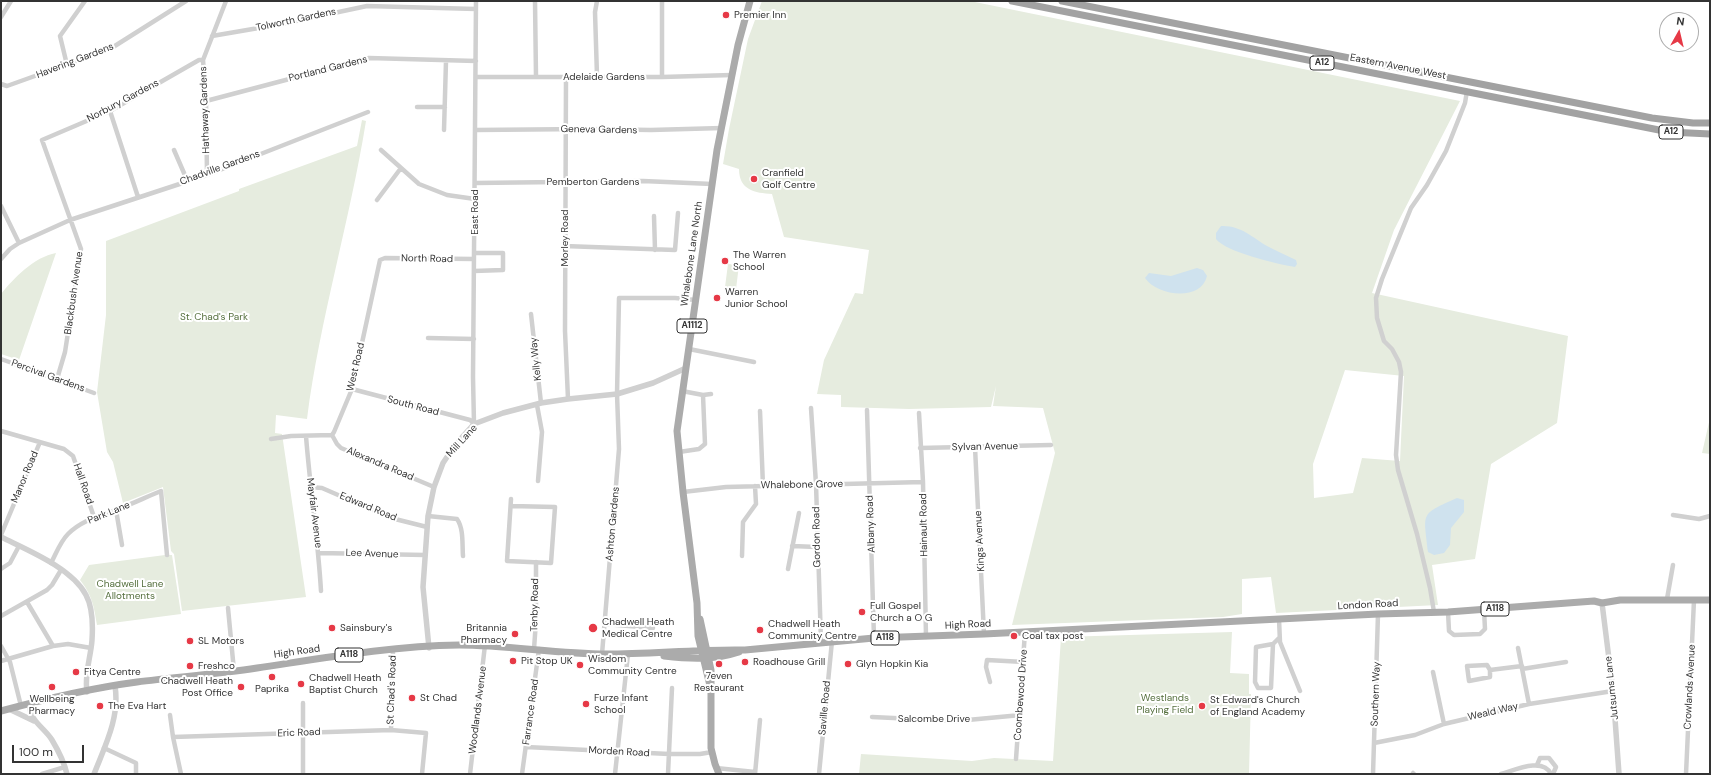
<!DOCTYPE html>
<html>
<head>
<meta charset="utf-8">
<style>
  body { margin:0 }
  #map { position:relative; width:1711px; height:775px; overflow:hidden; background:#fff; font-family:"DM Sans",sans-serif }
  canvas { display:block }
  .frame { position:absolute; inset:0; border:2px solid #333; pointer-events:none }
  .north { position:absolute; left:1659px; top:12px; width:40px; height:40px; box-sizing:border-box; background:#fff; border:1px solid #adadad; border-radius:50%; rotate:8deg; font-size:11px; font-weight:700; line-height:16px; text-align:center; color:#333 }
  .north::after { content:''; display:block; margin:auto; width:14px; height:18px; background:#e63946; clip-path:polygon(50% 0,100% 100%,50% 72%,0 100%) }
  .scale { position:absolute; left:12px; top:745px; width:72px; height:18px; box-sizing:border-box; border:2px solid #333; border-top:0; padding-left:5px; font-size:12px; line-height:14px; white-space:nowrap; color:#333; -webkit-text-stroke:3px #fff; paint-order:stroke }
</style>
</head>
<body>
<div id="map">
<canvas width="1711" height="775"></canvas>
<div class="frame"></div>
<div class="north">N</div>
<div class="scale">100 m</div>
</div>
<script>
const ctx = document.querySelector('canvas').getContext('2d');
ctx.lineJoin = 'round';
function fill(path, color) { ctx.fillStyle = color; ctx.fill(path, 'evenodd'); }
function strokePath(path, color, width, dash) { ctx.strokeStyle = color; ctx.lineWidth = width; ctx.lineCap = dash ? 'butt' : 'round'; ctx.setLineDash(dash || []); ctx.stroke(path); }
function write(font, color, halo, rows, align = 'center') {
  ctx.font = font + ' "DM Sans",sans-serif'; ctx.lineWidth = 4; ctx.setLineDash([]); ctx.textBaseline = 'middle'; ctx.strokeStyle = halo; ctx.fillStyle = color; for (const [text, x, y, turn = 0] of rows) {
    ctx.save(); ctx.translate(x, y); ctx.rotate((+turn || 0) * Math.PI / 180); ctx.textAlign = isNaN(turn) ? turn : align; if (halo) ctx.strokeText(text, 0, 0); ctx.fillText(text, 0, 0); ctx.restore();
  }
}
fill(new Path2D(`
  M 762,1 L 970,1 L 1460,101 L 1394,230 L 1372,293 L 1568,336 L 1557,423 L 1491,464 L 1475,559 L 1432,565 L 1438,605 L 1276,613 L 1271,577 L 1242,579 L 1242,614 L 1223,617 L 1012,625 L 1055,453 L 1043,408 L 993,406 L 996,386 L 991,407 L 909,409 L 841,407 L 841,395 L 817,394 L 824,360 L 855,293 L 863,294 L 869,250 L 784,237 L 772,194 C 755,193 739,190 739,169 L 723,164 L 729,129 L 748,39 ZM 1345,370 L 1404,376 L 1400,461 L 1362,458 L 1353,493 L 1314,498 L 1313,464 Z
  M 362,120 L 366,121 C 350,221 320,318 307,419 L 276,415 L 275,433 L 282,434 L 306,597 L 182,611 L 174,554 L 171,551 L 163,487 L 123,503 L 113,462 L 107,452 L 97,392 L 106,315 L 106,241 L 239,191 L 239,189 L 357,146 Z
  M 56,253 L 19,360 L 1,354 L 1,294 C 14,278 34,257 56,253 Z
  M 728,264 L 739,265 L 736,289 L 725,287 Z
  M 1710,418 L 1710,454 L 1702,453 Z
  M 165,555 L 172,555 L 181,614 L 97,625 C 94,606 92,595 80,580 L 89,565 Z
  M 1232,632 L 1230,673 L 1249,674 L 1249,694 L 1251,694 L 1249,774 L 859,774 L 861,754 L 972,761 L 994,758 L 1053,761 L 1061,637 Z`), '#e6ecdf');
fill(new Path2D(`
  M 1221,226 C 1240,225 1252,237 1267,246 C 1276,251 1286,255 1296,260 L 1297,264 L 1295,267 C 1277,264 1226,252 1216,239 L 1216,233 Z
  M 1197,268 L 1203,270 L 1207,276 C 1201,302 1157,296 1145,278 L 1149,273 L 1171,276 Z
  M 1457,498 L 1464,500 L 1464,512 L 1451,528 L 1450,545 L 1444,553 L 1434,555 L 1428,552 C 1424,512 1419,515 1457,498 Z`), '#cfe2ee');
strokePath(new Path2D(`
  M 535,1 L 536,77
  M 597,1 L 595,12 L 597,76
  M 1,17 L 11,1
  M 212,36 L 282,24 L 367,6 L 476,9
  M 67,65 L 60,36 L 85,1
  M 566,76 L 565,331 L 568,399
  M 476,77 L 662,77 L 732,75
  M 662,77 L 662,1
  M 1,84 L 7,86 L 110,49 L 186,1
  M 206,101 L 369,58 L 476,61
  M 417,107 L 445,107
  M 110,111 L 138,197
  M 444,130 L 446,61
  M 476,130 L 586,129 L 651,130 L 722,128
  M 174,150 L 187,180
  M 381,150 L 419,184 L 447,195 L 475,199
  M 207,175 L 206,101 L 203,60 L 226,1
  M 475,183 L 643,181 L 712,184
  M 377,200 L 401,168
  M 1,206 L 19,243
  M 654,216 L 655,250
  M 564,246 L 675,250 L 678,213
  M 1,259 L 10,249 L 19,243 L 70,220 L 207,175 L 368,112
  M 474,271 L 503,270 L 503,253 L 474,253
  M 531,314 L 541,403
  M 428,338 L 474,339
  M 689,349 L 754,362
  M 1,359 L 94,393
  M 57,379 L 65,352 L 81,249 L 42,140 L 110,111 L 199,60 L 203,60
  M 352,389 L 470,420 L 474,424
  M 682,391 L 703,395 L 711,394
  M 537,405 L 542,432 L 538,481
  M 811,408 L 816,484 L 821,642
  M 867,410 L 874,638
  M 760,411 L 763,486
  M 919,413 L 923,482 L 926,637
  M 474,424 L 473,377 L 476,1
  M 1,431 L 64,449 L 73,456 L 94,517
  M 332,435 L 337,444 L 341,448 L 434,487
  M 306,436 C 310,488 318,539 321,591
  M 271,439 L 291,436 L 332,435 L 334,432 L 352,389 L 380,260 L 385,258 L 474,259
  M 975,447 L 984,634
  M 920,448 L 1051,445
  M 679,452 L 699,449 L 705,444 L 703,395
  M 310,487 L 322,488 L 391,518 L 427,527
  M 683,492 L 726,487 L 923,482
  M 511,499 L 507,561 L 551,563 L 555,507 L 511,506
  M 116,510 L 122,545
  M 1673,515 L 1699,519 L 1710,516
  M 428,516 L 457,519 C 464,529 462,545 463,556
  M 1,535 L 40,442
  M 792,546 L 817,547
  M 319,553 L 425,555
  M 742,556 L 743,522 L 756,504 L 755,486
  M 51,563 C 56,554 60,542 68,534 C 82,520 100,516 118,509 C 132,504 146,497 161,491 L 167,555
  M 1,569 L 10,563 L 19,546
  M 788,569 L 799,513
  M 1667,599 L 1673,565
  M 27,602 L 53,646
  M 228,608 L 234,671
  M 1434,612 L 1430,588 L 1417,534 L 1398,470 L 1396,455 L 1401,372 L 1399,362 L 1392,349 L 1384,341 L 1377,318 L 1376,298 L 1382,279 L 1411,208 L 1427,185 L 1446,151 L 1465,103 L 1467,91
  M 1448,612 L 1449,631 L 1454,635 L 1480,634 L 1485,629 L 1484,610
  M 1,616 L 47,590 L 52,585 L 61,570
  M 1279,619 L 1280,642 L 1300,691
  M 605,624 L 653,628
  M 1273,644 L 1256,647 L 1255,682 L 1258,688 L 1271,688 L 1273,644 L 1279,638
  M 1,646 L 10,662 L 21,706
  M 1518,648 L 1529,704
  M 534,649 L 536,621 L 536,562
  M 602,654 L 619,449 L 617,394 L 619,298 L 675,298 L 696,300
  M 1,661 L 53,646 L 68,644 L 91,648
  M 1522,669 L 1566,662
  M 1490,670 L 1487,665 L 1467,666 L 1469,681 L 1490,677 L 1490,670 L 1522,666
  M 1433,672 L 1444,724
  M 990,682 L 986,667 L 987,660 L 1024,662
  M 303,703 L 303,774
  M 170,715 L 173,737 L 181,774
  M 872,717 L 957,721 L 1021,715
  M 391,730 L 393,650
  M 173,737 L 391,730 L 426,733 L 422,774
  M 1374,743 L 1415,735 L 1444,724 L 1529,704 L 1613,691
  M 526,747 L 669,754 L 700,754 L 712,752
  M 104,748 L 136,763 L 136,774
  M 1016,759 L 1025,632
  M 1537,765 L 1540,758 L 1549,758 L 1556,767 L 1553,774
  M 716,768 L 755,772
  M 1413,773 L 1414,774
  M 42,774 L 65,767
  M 470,774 L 485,645
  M 522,774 L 539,649
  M 615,774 L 628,654
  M 668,774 L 672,688
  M 755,774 L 760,720
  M 819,774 L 832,641
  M 1373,774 L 1378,614
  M 1501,774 C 1515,770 1543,757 1551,774
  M 1686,774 L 1694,600`), '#d0d0d0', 4.5);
strokePath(new Path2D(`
  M 1,537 C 27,550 72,568 86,595 C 93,608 93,625 92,640 C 91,656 84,675 87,692
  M 1602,603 L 1613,691 L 1619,774
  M 429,648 L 423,587 L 428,516 L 434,487 L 443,463 L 455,445 L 474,424 L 503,413 L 541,403 L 568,399 L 617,394 L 653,383 L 686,368
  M 30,704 C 28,720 45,728 52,740 C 58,750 64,762 67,774
  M 9,709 L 34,721
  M 94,774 C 105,746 120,717 115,686`), '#d0d0d0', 5.5);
strokePath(new Path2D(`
  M 700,619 L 711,670 L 711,748 L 715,764 L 719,774
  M 664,656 C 690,659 715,660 739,652
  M 711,690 L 698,636 L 697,603 L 683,492 L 677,431 L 717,150 L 738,45 L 750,1
  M 1,711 C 45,699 92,688 137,682 C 177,677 217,674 257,668 C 324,658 391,646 459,645 C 508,645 557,654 606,654 C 652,654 699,649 745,650 L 874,638 L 984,634 L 1378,614 L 1448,612 L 1594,601 L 1602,603 L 1620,600 L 1710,600`), '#ababab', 7);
strokePath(new Path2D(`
  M 1012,1 L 1669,132 L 1710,134
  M 1062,1 L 1652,118 L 1693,123 L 1710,123`), '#a2a2a2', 7);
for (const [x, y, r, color] of [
  [726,15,4,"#e63946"],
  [754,179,4,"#e63946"],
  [725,261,4,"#e63946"],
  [717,298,4,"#e63946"],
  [862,612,4,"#e63946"],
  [332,628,4,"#e63946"],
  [593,628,5,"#e63946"],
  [760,630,4,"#e63946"],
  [515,634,4,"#e63946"],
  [1014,636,4,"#e63946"],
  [190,641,4,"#e63946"],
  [513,661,4,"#e63946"],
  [745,662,4,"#e63946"],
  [719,664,4,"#e63946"],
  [848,664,4,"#e63946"],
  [580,665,4,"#e63946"],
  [190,666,4,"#e63946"],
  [76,672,4,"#e63946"],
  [272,677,4,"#e63946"],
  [301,684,4,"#e63946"],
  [52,687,4,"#e63946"],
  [241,687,4,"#e63946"],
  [412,698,4,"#e63946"],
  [586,704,4,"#e63946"],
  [100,706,4,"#e63946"],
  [1202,706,4,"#e63946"]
]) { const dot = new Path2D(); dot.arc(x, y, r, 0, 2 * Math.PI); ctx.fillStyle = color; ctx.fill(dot); strokePath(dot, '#fff', 1.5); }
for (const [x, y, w] of [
  [1322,63,24],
  [1671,132,24],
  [692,326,30],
  [1495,609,28],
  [885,638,28],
  [349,655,28]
]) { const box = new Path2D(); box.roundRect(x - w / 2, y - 7, w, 14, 3); ctx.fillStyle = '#fff'; ctx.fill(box); strokePath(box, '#333', 1); }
write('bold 9px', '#333', null, [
  ["A12",1322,63],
  ["A12",1671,132],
  ["A1112",692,326],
  ["A118",1495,609],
  ["A118",885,638],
  ["A118",349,655]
]);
write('10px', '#333', '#fff', [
  ["Premier Inn",734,15],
  ["Cranfield",762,173],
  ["Golf Centre",762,185],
  ["The Warren",733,255],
  ["School",733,267],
  ["Warren",725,292],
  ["Junior School",725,304],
  ["Full Gospel",870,606],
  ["Church a O G",870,618],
  ["Chadwell Heath",602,622],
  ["Medical Centre",602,634],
  ["Chadwell Heath",768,624],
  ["Community Centre",768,636],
  ["Sainsbury's",340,628],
  ["Britannia",507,628,"right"],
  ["Pharmacy",507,640,"right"],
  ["Coal tax post",1022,636],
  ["SL Motors",198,641],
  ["Wisdom",588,659],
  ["Community Centre",588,671],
  ["Pit Stop UK",521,661],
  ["Roadhouse Grill",753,662],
  ["Glyn Hopkin Kia",856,664],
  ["Freshco",198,666],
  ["Fitya Centre",84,672],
  ["7even",719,676,"center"],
  ["Restaurant",719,688,"center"],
  ["Chadwell Heath",309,678],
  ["Baptist Church",309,690],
  ["Chadwell Heath",233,681,"right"],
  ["Post Office",233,693,"right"],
  ["Paprika",272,689,"center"],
  ["St Chad",420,698],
  ["Furze Infant",594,698],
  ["School",594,710],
  ["Wellbeing",52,699,"center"],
  ["Pharmacy",52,711,"center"],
  ["St Edward's Church",1210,700],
  ["of England Academy",1210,712],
  ["The Eva Hart",108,706]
], 'left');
write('10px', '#333', '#fff', [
  ["Tolworth Gardens",296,20,-12],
  ["Havering Gardens",75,61,-21],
  ["Eastern Avenue West",1398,67,11],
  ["Portland Gardens",328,69,-14],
  ["Adelaide Gardens",604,77],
  ["Norbury Gardens",123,101,-28],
  ["Hathaway Gardens",205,110,-92],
  ["Geneva Gardens",599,130,1],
  ["Chadville Gardens",220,168,-20],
  ["Pemberton Gardens",593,182],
  ["East Road",475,212,-90],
  ["Morley Road",565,238,-90],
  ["Whalebone Lane North",692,254,-82],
  ["North Road",427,259,1],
  ["Blackbush Avenue",74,293,-82],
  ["Kelly Way",536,359,-96],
  ["West Road",356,367,-77],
  ["Percival Gardens",48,376,20],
  ["South Road",413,406,15],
  ["Mill Lane",462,441,-47],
  ["Sylvan Avenue",985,447,-1],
  ["Alexandra Road",380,464,23],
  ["Manor Road",25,477,-67],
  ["Hall Road",83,484,71],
  ["Whalebone Grove",802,485,-1],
  ["Edward Road",368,507,22],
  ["Park Lane",109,513,-22],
  ["Mayfair Avenue",314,513,83],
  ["Ashton Gardens",613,524,-85],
  ["Albany Road",871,524,-92],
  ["Hainault Road",924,525,-91],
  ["Gordon Road",817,537,-91],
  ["Kings Avenue",980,541,-93],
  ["Lee Avenue",372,554,2],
  ["Tenby Road",535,605,-89],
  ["London Road",1368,605,-3],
  ["High Road",968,625,-3],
  ["High Road",297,652,-8],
  ["Crowlands Avenue",1690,687,-87],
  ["Jutsums Lane",1612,688,-96],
  ["St Chad's Road",392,690,-88],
  ["Southern Way",1376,694,-88],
  ["Coombewood Drive",1021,695,-86],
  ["Saville Road",825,708,-85],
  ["Woodlands Avenue",478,710,-83],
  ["Farrance Road",531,712,-82],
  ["Weald Way",1493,712,-13],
  ["Salcombe Drive",934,719],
  ["Eric Road",299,733,-2],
  ["Morden Road",619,752,3]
]);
write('10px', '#56703f', '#fff', [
  ["St. Chad's Park",214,317],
  ["Chadwell Lane",130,584],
  ["Allotments",130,596],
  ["Westlands",1165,698],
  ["Playing Field",1165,710]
]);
</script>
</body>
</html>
